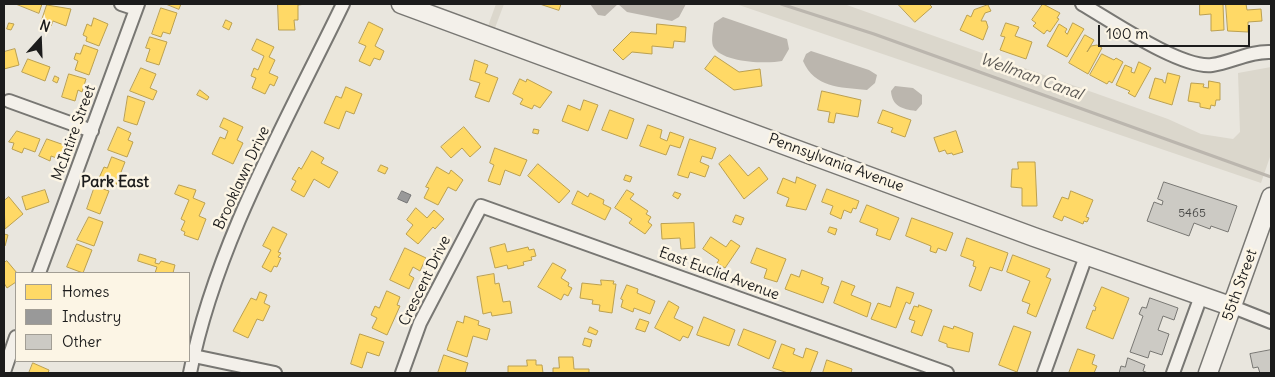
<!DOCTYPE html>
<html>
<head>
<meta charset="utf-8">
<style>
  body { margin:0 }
  #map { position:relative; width:1275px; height:377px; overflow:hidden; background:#e9e6de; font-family:Delius,sans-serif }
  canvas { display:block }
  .frame { position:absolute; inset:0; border:5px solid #1c1c1c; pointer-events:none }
  .legend { position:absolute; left:15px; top:272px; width:175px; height:90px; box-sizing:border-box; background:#fcf5e5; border:1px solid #a29e95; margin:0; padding:6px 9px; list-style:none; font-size:15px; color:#1c1c1c }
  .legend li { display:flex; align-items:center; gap:10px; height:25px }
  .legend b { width:25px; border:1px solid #a29e95 }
  .north { position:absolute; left:15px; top:15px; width:50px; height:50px; -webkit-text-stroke:4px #fcf5e5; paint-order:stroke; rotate:20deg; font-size:14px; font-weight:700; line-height:20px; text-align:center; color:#1c1c1c }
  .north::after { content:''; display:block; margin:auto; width:18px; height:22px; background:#1c1c1c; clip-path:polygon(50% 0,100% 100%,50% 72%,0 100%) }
  .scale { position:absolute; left:1098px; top:25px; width:152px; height:22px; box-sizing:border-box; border:2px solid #1c1c1c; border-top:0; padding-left:6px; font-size:15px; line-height:18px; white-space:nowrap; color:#1c1c1c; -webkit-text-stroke:4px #fcf5e5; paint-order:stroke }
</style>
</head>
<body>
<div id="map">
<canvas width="1275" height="377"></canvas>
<div class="frame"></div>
<ul class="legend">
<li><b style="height:14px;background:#ffd966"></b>Homes</li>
<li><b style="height:14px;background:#999"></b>Industry</li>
<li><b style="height:14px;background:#cccac4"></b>Other</li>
</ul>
<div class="north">N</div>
<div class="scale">100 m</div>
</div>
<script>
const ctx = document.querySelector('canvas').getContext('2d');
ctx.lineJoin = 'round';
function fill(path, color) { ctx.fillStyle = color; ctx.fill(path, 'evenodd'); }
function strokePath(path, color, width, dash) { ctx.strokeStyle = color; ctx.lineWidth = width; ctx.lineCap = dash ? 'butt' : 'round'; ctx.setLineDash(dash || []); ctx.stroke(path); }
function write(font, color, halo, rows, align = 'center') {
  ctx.font = font + ' Delius,sans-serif'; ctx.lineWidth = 5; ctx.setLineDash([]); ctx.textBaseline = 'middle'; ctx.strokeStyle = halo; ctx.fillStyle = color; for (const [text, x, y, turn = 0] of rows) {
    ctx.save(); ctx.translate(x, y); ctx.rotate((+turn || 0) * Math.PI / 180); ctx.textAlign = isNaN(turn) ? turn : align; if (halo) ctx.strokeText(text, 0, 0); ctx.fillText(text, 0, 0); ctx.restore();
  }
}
fill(new Path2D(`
  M 496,4 L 504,4 L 495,28 L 488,26 Z
  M 736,4 L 844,4 L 1168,119 L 1201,134 L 1233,139 L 1240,132 L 1238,73 L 1271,67 L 1271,154 L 1261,183 Z`), '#dbd7cc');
fill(new Path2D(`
  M 590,4 L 686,4 L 679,17 L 672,21 L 627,12 L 618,4 L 605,16 L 598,15 Z
  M 723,17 L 787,39 L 789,49 L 782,61 C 767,64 721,63 713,46 C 711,40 713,30 714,23 Z
  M 811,51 L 869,70 L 877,75 L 875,83 L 867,90 C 839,87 815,88 803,61 L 806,54 Z
  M 895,86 L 913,88 L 922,95 L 922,104 L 916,111 C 902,109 892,106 891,91 Z`), '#bbb6ae');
const homes = new Path2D(`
  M 16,4 L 42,4 L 39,13 Z
  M 166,4 L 181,4 L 179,9 Z
  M 278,4 L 306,4 L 298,5 L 298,20 L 294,20 L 295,30 L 279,30 Z
  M 540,4 L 561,4 L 559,10 Z
  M 898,4 L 929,4 L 932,7 L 915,22 Z
  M 1043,4 L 1060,13 L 1057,18 L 1059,19 L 1050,32 L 1047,30 L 1044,34 L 1033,26 L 1036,23 L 1032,20 Z
  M 1200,4 L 1223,4 L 1224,30 L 1211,31 L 1211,14 L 1200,15 Z
  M 1226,4 L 1246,4 L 1247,10 L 1261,9 L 1262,21 L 1248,22 L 1248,32 L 1228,31 Z
  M 47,5 L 71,9 L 66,26 L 53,21 L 51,26 L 41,23 Z
  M 988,5 L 991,11 L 985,13 L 981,21 L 986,21 L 988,27 L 983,40 L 960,30 L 967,15 L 971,17 L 974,10 Z
  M 161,8 L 177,13 L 170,34 L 163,32 L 161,37 L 152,34 Z
  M 94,18 L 108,24 L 99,46 L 86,41 L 87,37 L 83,35 L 87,24 L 91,26 Z
  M 226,20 L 232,23 L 229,30 L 223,27 Z
  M 369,22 L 383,29 L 375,46 L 384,51 L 380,60 L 374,58 L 370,66 L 359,61 L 366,46 L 359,43 Z
  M 9,23 L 14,24 L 11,30 L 7,29 Z
  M 1006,23 L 1019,27 L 1015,36 L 1032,42 L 1026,59 L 1000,50 L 1005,37 L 1001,36 Z
  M 1073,23 L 1084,29 L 1067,57 L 1047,46 L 1059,24 L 1067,29 L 1065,32 L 1067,34 Z
  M 657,24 L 686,27 L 685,42 L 674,41 L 673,48 L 652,46 L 652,54 L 632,52 L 623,60 L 613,50 L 631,32 L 656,34 Z
  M 1085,35 L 1094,40 L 1087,52 L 1091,46 L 1097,45 L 1102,48 L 1088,74 L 1069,63 Z
  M 150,37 L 167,42 L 159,65 L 146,61 L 150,49 L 146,48 Z
  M 257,39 L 274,47 L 269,57 L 275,60 L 269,73 L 278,77 L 274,86 L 270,84 L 265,94 L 252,88 L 256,78 L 251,76 L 254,68 L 258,70 L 264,56 L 252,50 Z
  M 84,45 L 98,50 L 89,75 L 75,70 L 78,61 L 74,59 L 76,53 L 80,54 Z
  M 15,49 L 19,65 L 4,69 L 4,52 Z
  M 1102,54 L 1114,60 L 1116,58 L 1123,62 L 1112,83 L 1109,81 L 1107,84 L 1090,75 Z
  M 715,56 L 739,72 L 760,69 L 762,86 L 734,90 L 705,69 Z
  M 28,59 L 50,67 L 45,81 L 22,72 Z
  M 475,60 L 488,65 L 485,73 L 498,78 L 489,102 L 475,97 L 480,83 L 470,80 Z
  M 1139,62 L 1151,68 L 1135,97 L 1128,93 L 1130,91 L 1116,85 L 1125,65 L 1132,68 L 1131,72 L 1134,73 Z
  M 141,68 L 156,74 L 150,88 L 157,91 L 153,100 L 130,91 Z
  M 1168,73 L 1180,76 L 1172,105 L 1149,98 L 1155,78 L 1163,80 L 1163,82 L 1165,83 Z
  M 69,74 L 86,79 L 82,92 L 78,90 L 75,101 L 62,97 Z
  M 55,76 L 59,78 L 57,83 L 53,81 Z
  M 520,79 L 526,82 L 527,79 L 552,92 L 540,108 L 534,105 L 532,109 L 520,104 L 523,99 L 513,94 Z
  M 1209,81 L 1220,83 L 1220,100 L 1216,100 L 1215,106 L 1211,105 L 1210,109 L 1200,107 L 1200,103 L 1188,101 L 1191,83 L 1204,84 L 1203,87 L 1208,88 Z
  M 346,87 L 362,94 L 354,114 L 346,111 L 339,129 L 324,123 L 336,96 L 341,98 Z
  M 200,90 L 209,97 L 207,100 L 197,95 Z
  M 822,91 L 861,100 L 858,117 L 836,113 L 834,123 L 828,122 L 830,112 L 818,110 Z
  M 128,96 L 145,102 L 137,125 L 124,121 Z
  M 584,100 L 598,105 L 588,131 L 562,121 L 568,105 L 580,110 Z
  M 610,110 L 634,119 L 627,139 L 602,130 Z
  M 883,110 L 911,120 L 905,137 L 891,132 L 893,128 L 878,123 Z
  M 224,118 L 243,127 L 237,140 L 243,143 L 233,164 L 212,154 L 220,137 L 225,139 L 228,131 L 220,127 Z
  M 648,125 L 662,130 L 660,138 L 667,141 L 670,132 L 684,137 L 680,148 L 670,145 L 666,155 L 640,146 Z
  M 118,127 L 131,133 L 128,140 L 133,142 L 127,157 L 108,150 Z
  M 464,127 L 481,147 L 470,157 L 462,148 L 451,158 L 441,147 Z
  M 534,129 L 539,130 L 538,134 L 533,133 Z
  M 17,131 L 40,139 L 35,152 L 24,148 L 22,153 L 12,149 L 14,143 L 9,142 Z
  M 956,131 L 963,152 L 953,155 L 952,153 L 947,154 L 945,150 L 939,152 L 934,138 Z
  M 47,139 L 67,146 L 62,160 L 51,156 L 50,161 L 39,156 Z
  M 690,139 L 716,148 L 712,159 L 702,156 L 700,162 L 709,166 L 705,177 L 690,172 L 688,178 L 678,175 Z
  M 495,148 L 527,160 L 520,176 L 505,170 L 500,185 L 488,181 L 494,165 L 490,163 Z
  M 312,151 L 324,158 L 321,163 L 338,172 L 329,188 L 314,179 L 304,197 L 291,190 L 296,181 L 292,179 L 299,167 L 301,169 Z
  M 730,155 L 748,176 L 759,167 L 768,179 L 744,199 L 719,164 Z
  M 112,157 L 125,162 L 116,185 L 99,178 L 104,167 L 107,168 Z
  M 1018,162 L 1035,162 L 1037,206 L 1022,206 L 1022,188 L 1011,187 L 1012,169 L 1018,169 Z
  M 538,164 L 570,191 L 559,203 L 528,176 Z
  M 381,165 L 388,168 L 385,174 L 378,171 Z
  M 437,167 L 449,174 L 451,170 L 463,180 L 456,191 L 448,187 L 438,205 L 424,198 L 429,188 L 426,187 Z
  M 626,175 L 632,177 L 630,182 L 624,180 Z
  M 797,177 L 816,185 L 806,210 L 786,206 L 789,198 L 777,193 L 783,178 L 795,183 Z
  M 179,185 L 196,190 L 193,198 L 205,203 L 199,216 L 206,219 L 198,240 L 184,235 L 185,232 L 181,230 L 185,221 L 181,219 L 189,200 L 175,194 Z
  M 95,186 L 109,191 L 100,214 L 87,209 Z
  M 827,189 L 859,201 L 856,209 L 853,208 L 851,213 L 844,210 L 841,219 L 830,214 L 833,206 L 822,202 Z
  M 45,190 L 49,202 L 26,210 L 22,197 Z
  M 627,190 L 634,194 L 630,199 L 648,211 L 646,214 L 651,217 L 648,222 L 652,225 L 645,234 L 629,223 L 632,219 L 615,208 Z
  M 578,191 L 588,197 L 590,193 L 604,200 L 603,204 L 611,208 L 605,220 L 572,204 Z
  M 1071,191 L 1093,200 L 1086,217 L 1089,218 L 1087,222 L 1084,221 L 1083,224 L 1064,216 L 1062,221 L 1053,217 L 1062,197 L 1068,199 Z
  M 675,192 L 681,194 L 678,199 L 673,196 Z
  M 9,197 L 23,214 L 5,229 L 4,201 Z
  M 867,205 L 899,218 L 890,240 L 876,235 L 878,229 L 860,222 Z
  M 416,208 L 427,218 L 434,210 L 444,219 L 435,229 L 433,227 L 418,244 L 406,234 L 413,225 L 407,220 Z
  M 736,215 L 744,218 L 741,225 L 733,222 Z
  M 89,217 L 103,222 L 94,246 L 77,240 Z
  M 912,218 L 953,233 L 946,251 L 938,248 L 936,253 L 930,251 L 931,246 L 906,236 Z
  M 694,223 L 695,248 L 681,249 L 680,238 L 662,239 L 661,224 Z
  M 273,227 L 287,234 L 278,252 L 281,253 L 278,257 L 281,258 L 277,267 L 274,266 L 271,272 L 262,267 L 271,250 L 263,246 Z
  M 830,227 L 837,229 L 835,235 L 828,232 Z
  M 4,234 L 8,235 L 5,246 L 4,246 Z
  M 711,237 L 726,247 L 731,240 L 740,246 L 725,268 L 717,263 L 719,260 L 703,249 Z
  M 967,238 L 1008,253 L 1002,271 L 990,267 L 981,291 L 969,286 L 976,267 L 973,266 L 974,261 L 961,256 Z
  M 77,244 L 92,250 L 83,273 L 67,267 Z
  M 505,244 L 507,252 L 528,247 L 529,250 L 534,249 L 536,256 L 531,257 L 532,260 L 523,262 L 524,265 L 508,269 L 507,265 L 495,268 L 490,248 Z
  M 405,248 L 426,258 L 420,271 L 413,267 L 409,275 L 414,278 L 409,289 L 390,280 Z
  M 757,248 L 786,259 L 777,282 L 764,278 L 767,269 L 751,263 Z
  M 140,254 L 156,259 L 155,263 L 159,264 L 161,261 L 175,265 L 173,273 L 155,273 L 157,267 L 138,261 Z
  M 1013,255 L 1050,269 L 1046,277 L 1051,279 L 1036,317 L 1027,313 L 1030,304 L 1022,301 L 1030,281 L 1007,272 Z
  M 7,261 L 17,273 L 16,282 L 7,288 L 4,283 L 4,263 Z
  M 553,263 L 566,270 L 561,278 L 569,283 L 568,286 L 572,288 L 568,296 L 564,294 L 561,300 L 538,287 Z
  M 802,270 L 823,278 L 821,284 L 829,287 L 823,303 L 785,289 L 791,274 L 799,277 Z
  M 494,274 L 495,284 L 499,283 L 503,302 L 510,301 L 512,313 L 492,316 L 491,312 L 483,314 L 477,277 Z
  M 601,280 L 614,281 L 613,284 L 616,284 L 612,313 L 599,311 L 600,305 L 592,304 L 593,300 L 580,298 L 582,283 L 601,285 Z
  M 842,281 L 855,286 L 851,295 L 871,303 L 867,317 L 834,303 Z
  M 627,285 L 638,289 L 637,293 L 655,301 L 650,314 L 634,308 L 633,312 L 621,307 L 623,300 L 621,299 Z
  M 897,287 L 914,293 L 910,304 L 906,302 L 896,328 L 871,319 L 878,303 L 890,307 Z
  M 1102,287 L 1129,298 L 1113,339 L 1086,328 L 1093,310 L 1095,311 L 1096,307 L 1094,306 Z
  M 387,291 L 400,297 L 397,305 L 400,306 L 387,335 L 372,328 L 377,318 L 371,315 L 375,306 L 379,308 Z
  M 260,292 L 267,295 L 264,303 L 270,306 L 263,321 L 257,319 L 248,338 L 233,331 L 251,298 L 256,300 Z
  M 669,301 L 679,307 L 674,318 L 693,327 L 688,338 L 683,336 L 680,341 L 655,328 Z
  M 919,305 L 932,310 L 922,336 L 911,332 L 915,321 L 909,319 L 914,306 L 918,307 Z
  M 465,316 L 479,321 L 478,325 L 490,329 L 487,340 L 473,336 L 467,357 L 447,350 L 457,321 L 463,323 Z
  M 704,317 L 735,330 L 729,346 L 697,335 Z
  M 640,319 L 649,322 L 645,332 L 636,329 Z
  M 944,326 L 953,329 L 954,326 L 973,333 L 969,352 L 947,347 L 947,344 L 939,341 Z
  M 1014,326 L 1031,332 L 1017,372 L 999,365 Z
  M 590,327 L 598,331 L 596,335 L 588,332 Z
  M 744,329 L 776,341 L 769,359 L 738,345 Z
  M 360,334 L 384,342 L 379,356 L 367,352 L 362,368 L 351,364 Z
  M 585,338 L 592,340 L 590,347 L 583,345 Z
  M 782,344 L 795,349 L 793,354 L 803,358 L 806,348 L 818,352 L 810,373 L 788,373 L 773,368 Z
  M 1078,349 L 1095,355 L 1092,364 L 1097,366 L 1094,373 L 1069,373 Z
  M 444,355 L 468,363 L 465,373 L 438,373 Z
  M 559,357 L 573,357 L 574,369 L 589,369 L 589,373 L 553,373 L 553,368 L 559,368 Z
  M 527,360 L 536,360 L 536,365 L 542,365 L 543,373 L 508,373 L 508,366 L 527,366 Z
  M 827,360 L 852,369 L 851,373 L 823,373 Z
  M 33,363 L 49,370 L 48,373 L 29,373 Z`);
fill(homes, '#ffd966');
strokePath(homes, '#bba050', 1);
const industry = new Path2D(`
  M 402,191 L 411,195 L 407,203 L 398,199 Z`);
fill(industry, '#999');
strokePath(industry, '#747474', 1);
strokePath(new Path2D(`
  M 781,4 L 874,34 L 1271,177`), '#bbb6ae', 3);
const building = new Path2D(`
  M 1164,182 L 1237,206 L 1228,232 L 1211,226 L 1210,229 L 1194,223 L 1189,236 L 1147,221 L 1154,202 L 1162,205 L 1163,201 L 1158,199 Z
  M 1150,298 L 1178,308 L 1174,320 L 1163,316 L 1158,330 L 1169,334 L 1162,355 L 1150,351 L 1148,358 L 1130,352 L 1143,316 L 1139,314 L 1142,307 L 1146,308 Z
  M 1271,350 L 1271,373 L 1260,373 L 1258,367 L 1253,368 L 1250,354 Z
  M 1128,358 L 1145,365 L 1143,371 L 1148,373 L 1119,373 L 1121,366 L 1125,367 Z`);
fill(building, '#cccac4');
strokePath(building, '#787773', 1);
const street = new Path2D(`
  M 121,4 L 136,9
  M 1082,4 C 1110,20 1181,69 1212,65 C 1232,62 1250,51 1271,52
  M 9,101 L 92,131
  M 39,273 L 138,4
  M 1233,307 L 1271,322
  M 189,355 L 275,373
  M 4,372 L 16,337
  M 190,373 C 215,245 286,122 343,4
  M 402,373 L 420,323 L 481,206 L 947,373
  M 1044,373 L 1086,256
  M 1173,373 L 1201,296`);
const secondary = new Path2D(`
  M 401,4 L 1034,237 L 1233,307
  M 1208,373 L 1271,197`);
strokePath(street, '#787773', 16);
strokePath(secondary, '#787773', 21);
strokePath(street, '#f3f0ea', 12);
strokePath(secondary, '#f3f0ea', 18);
write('12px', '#484846', null, [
  ["5465",1192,214]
]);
write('15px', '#1c1c1c', '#fcf5e5', [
  ["McIntire Street",74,133,-70],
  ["Pennsylvania Avenue",836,163,20],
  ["Brooklawn Drive",242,178,-65],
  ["East Euclid Avenue",719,274,20],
  ["Crescent Drive",425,281,-64],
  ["55th Street",1240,285,-70]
]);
write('italic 16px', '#5b5854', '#fcf5e5', [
  ["Wellman Canal",1031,77,20]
]);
write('bold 16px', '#1c1c1c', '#fcf5e5', [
  ["Park East",115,182]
]);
</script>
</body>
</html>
